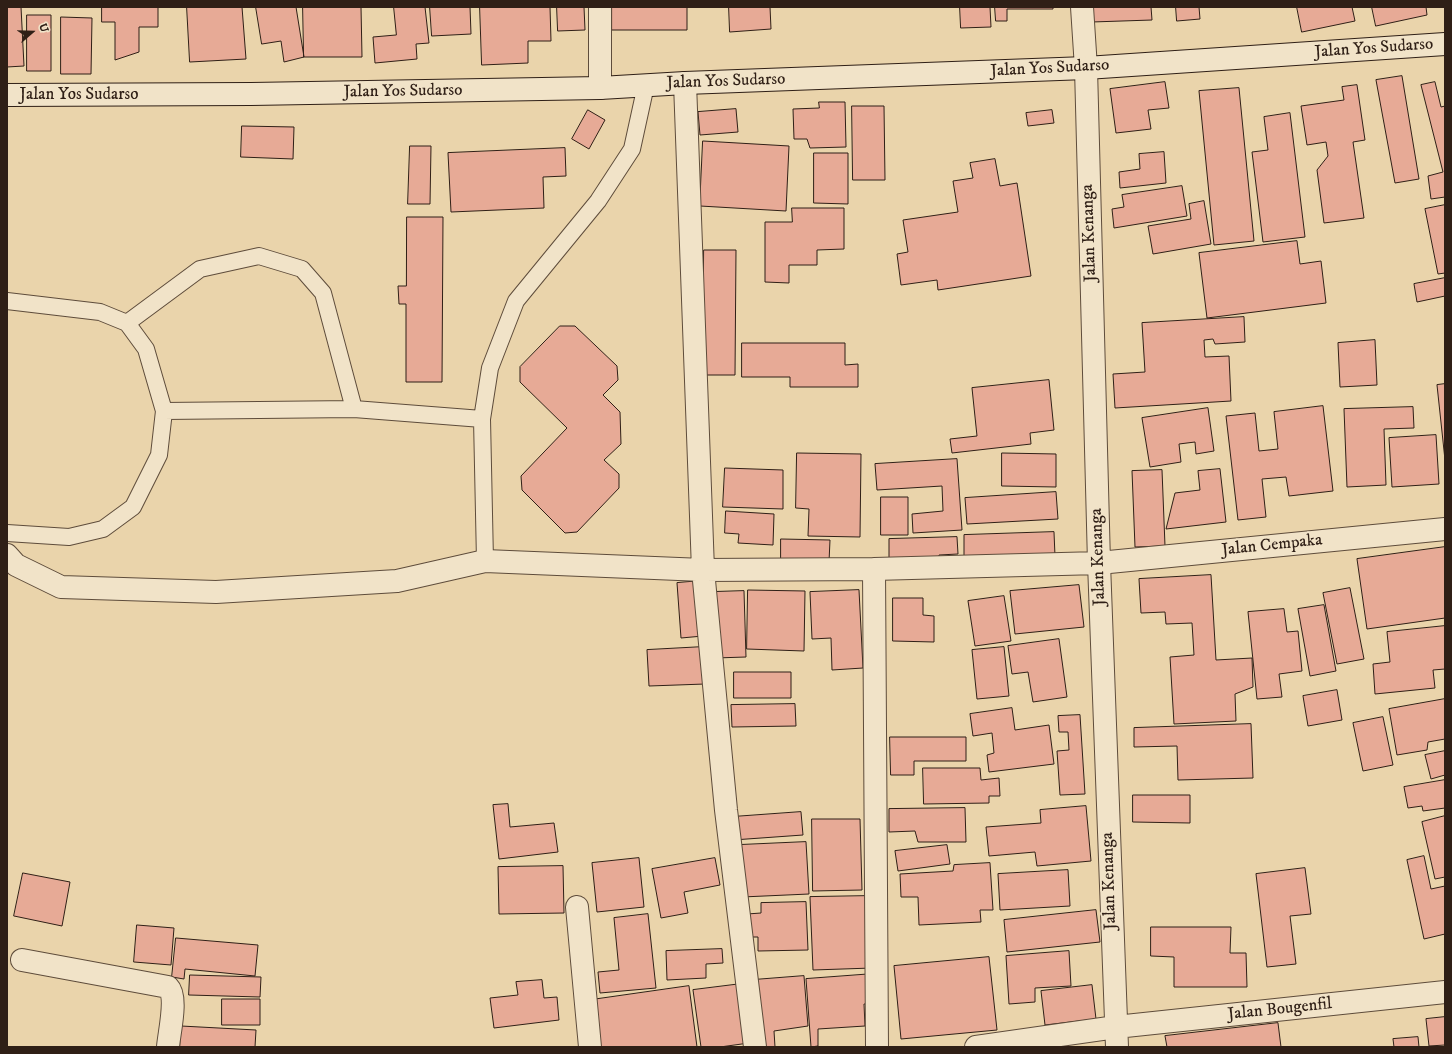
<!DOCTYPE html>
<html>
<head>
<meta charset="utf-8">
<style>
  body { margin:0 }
  #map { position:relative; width:1452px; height:1054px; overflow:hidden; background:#ead4ab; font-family:"IM FELL DW Pica",serif }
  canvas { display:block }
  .frame { position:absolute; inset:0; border:8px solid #2f1f16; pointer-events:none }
  .north { position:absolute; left:12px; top:12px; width:40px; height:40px; -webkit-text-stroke:3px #f1e3c8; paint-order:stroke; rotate:70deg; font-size:11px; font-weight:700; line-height:16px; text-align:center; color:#2f1f16 }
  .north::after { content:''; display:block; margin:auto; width:14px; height:18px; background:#2f1f16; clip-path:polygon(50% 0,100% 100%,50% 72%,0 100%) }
</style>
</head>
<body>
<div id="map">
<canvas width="1452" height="1054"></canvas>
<div class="frame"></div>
<div class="north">U</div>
</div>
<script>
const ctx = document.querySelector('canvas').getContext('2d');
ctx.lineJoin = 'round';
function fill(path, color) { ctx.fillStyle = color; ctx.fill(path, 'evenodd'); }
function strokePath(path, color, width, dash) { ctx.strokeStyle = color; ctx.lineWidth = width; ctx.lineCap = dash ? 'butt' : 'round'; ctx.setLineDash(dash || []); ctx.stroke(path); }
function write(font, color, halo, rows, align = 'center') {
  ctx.font = font + ' "IM FELL DW Pica",serif'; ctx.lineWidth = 3.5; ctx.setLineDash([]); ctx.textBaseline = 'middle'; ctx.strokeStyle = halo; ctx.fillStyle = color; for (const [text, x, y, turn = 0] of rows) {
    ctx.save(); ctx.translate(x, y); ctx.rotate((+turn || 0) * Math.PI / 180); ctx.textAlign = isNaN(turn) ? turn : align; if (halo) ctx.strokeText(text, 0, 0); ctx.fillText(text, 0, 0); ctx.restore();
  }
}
const building = new Path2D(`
  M 7,7 L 21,7 L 24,66 L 7,67 Z
  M 102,7 L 158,7 L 158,27 L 139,27 L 139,52 L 115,60 L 115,22 L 102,22 Z
  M 187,7 L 242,7 L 246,59 L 190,62 Z
  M 256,7 L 296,7 L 304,57 L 284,62 L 281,41 L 262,44 Z
  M 303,7 L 361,7 L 362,57 L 304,57 Z
  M 394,7 L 425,7 L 429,43 L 416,44 L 417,59 L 375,63 L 373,37 L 396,35 Z
  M 430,7 L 470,7 L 471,34 L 432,36 Z
  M 480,7 L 550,7 L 551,41 L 528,41 L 528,63 L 482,65 Z
  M 557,7 L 584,7 L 585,30 L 558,31 Z
  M 612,7 L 687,7 L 687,30 L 612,30 Z
  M 729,7 L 770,7 L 771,29 L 730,32 Z
  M 960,7 L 990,7 L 991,27 L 961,28 Z
  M 995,7 L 1053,7 L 1053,9 L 1007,9 L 1007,21 L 996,21 Z
  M 1091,7 L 1151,7 L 1152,20 L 1092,22 Z
  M 1176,7 L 1199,7 L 1200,19 L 1177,21 Z
  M 1297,7 L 1352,7 L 1355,21 L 1302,32 Z
  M 1372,7 L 1426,7 L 1427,15 L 1376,26 Z
  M 27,15 L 51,15 L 51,71 L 27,71 Z
  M 61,17 L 92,18 L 91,74 L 61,74 Z
  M 1402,76 L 1419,179 L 1395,183 L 1376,80 Z
  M 1165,82 L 1169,108 L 1148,110 L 1151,129 L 1116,133 L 1110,89 Z
  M 1435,82 L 1441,107 L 1445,106 L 1445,197 L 1431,199 L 1428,176 L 1443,172 L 1421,85 Z
  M 1357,85 L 1365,140 L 1353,142 L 1364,218 L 1324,223 L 1317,170 L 1328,156 L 1326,142 L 1307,145 L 1301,106 L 1344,100 L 1342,87 Z
  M 1239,88 L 1254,241 L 1214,245 L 1199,91 Z
  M 819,102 L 845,102 L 846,147 L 810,148 L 807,139 L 794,139 L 793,109 L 819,108 Z
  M 852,106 L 884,106 L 885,180 L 853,180 Z
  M 736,109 L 738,132 L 700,135 L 698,112 Z
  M 588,110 L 605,120 L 589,149 L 572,139 Z
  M 1052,110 L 1054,123 L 1028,126 L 1026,113 Z
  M 1290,113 L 1305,237 L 1263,242 L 1252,152 L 1268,150 L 1264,117 Z
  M 242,126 L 294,127 L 293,159 L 241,157 Z
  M 703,141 L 789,146 L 786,211 L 700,206 Z
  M 410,146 L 431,146 L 430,204 L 408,204 Z
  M 565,148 L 566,176 L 543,177 L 544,208 L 451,212 L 448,153 Z
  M 1164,152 L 1166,183 L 1120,188 L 1119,172 L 1140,169 L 1139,154 Z
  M 814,153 L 848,153 L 848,204 L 814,203 Z
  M 995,159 L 1000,186 L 1017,183 L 1031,276 L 938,290 L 937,280 L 901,285 L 897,254 L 908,252 L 903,220 L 958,212 L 953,181 L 973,178 L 970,163 Z
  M 1182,186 L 1187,216 L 1114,228 L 1112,209 L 1124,207 L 1122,195 Z
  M 1204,201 L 1211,244 L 1153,254 L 1148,226 L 1191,219 L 1189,204 Z
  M 1445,205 L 1445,273 L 1438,274 L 1425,209 Z
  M 792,208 L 844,208 L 844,249 L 817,250 L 817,265 L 789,265 L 789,283 L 765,282 L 765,222 L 792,222 Z
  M 407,217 L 443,217 L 442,382 L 406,382 L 406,304 L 399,304 L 398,286 L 406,286 Z
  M 1297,241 L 1300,264 L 1321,261 L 1326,303 L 1207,318 L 1199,253 Z
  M 704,250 L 736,250 L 735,375 L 703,375 Z
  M 1445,278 L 1445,296 L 1417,302 L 1414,284 Z
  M 1244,317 L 1245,342 L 1215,344 L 1213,339 L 1204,340 L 1205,357 L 1229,356 L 1231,401 L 1115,408 L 1113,374 L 1145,372 L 1142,323 Z
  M 560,326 L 575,326 L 617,366 L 618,380 L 603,395 L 620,412 L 621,444 L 604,460 L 619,474 L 619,488 L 577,532 L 565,533 L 522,490 L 521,476 L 567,428 L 520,382 L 520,367 Z
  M 1375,340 L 1377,385 L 1340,387 L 1338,343 Z
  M 742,343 L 845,343 L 845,365 L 858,364 L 858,387 L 790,387 L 790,377 L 742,377 Z
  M 1049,380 L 1054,430 L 1030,433 L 1031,444 L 952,453 L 950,439 L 977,436 L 972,388 Z
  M 1445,384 L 1445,460 L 1437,385 Z
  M 1323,406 L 1333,491 L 1289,496 L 1286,477 L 1262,479 L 1266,517 L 1238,520 L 1226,416 L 1255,413 L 1259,451 L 1278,449 L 1274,412 Z
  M 1413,407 L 1414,428 L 1384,429 L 1386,485 L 1347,487 L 1344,409 Z
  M 1208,408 L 1214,451 L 1196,454 L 1195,442 L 1179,444 L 1181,462 L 1150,467 L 1142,418 Z
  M 1436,435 L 1439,484 L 1392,487 L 1389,438 Z
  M 797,453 L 861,454 L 860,537 L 808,536 L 809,509 L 796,508 Z
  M 1002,453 L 1056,454 L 1056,487 L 1002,486 Z
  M 957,459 L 962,530 L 913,533 L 912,514 L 943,511 L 942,486 L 877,490 L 875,464 Z
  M 725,468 L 783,470 L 783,509 L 723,507 Z
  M 1220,469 L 1226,522 L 1166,529 L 1175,493 L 1200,490 L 1198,471 Z
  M 1162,470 L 1165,546 L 1135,547 L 1132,471 Z
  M 1056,492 L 1058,519 L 967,524 L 965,498 Z
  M 881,497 L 908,497 L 908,535 L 881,535 Z
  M 726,511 L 774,514 L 773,545 L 738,543 L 739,534 L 725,533 Z
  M 1054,532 L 1055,556 L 964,559 L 964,535 Z
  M 957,537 L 958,554 L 939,555 L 939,563 L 889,564 L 889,539 Z
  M 781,539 L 830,540 L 829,562 L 781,561 Z
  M 1445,547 L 1445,618 L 1367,629 L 1357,559 Z
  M 1211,575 L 1216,660 L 1252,658 L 1253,687 L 1235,694 L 1236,721 L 1174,724 L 1170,657 L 1194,655 L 1192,623 L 1166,624 L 1165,612 L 1141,613 L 1139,579 Z
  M 700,581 L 703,636 L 681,638 L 677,583 Z
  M 1079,585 L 1084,627 L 1015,634 L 1010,591 Z
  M 1350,588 L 1364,659 L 1337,664 L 1323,593 Z
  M 748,590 L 805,591 L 804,651 L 747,649 Z
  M 859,590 L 863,668 L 832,670 L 831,638 L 812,639 L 810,592 Z
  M 744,591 L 746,657 L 715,658 L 713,592 Z
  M 1004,596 L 1011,641 L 975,646 L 968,601 Z
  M 893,598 L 923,598 L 923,615 L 934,616 L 934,642 L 893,641 Z
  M 1324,605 L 1336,671 L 1310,676 L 1298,609 Z
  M 1284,609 L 1287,632 L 1298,631 L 1302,671 L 1279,674 L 1282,697 L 1257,699 L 1248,612 Z
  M 1445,626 L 1445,669 L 1433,670 L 1435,688 L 1375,694 L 1373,664 L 1390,662 L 1387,632 Z
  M 1059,639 L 1067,697 L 1033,702 L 1028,672 L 1012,674 L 1008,646 Z
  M 703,647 L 705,684 L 649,686 L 647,650 Z
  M 1004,647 L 1009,696 L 977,699 L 972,650 Z
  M 734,672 L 791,672 L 791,698 L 734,698 Z
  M 1337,690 L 1342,720 L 1308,726 L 1303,696 Z
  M 1445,699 L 1445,739 L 1428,742 L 1427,750 L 1397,755 L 1389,709 Z
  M 795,704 L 796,726 L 732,727 L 731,705 Z
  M 1012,708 L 1015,730 L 1049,725 L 1054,764 L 989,772 L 987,755 L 994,753 L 992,733 L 973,736 L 970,714 Z
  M 1080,715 L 1085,794 L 1060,795 L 1057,751 L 1069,750 L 1068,732 L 1059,732 L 1058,716 Z
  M 1383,717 L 1393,765 L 1363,771 L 1353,723 Z
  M 1251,724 L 1253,778 L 1178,780 L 1177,746 L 1134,747 L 1134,728 Z
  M 890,737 L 966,737 L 966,761 L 914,761 L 914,775 L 891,775 Z
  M 1445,751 L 1445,775 L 1431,779 L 1425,755 Z
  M 923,768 L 980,768 L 981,780 L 999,778 L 1000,796 L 989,796 L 989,803 L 924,804 Z
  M 1445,780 L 1445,808 L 1423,811 L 1422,806 L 1408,808 L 1404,787 Z
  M 1133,795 L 1190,795 L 1190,823 L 1133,822 Z
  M 508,804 L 510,827 L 554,823 L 558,852 L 499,859 L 493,805 Z
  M 1086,806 L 1091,861 L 1037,866 L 1035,852 L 989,856 L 986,827 L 1041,823 L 1040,810 Z
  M 965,808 L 966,842 L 918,842 L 915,831 L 889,832 L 889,809 Z
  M 801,812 L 803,835 L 733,840 L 732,817 Z
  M 1445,816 L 1445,877 L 1435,879 L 1422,822 Z
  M 812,819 L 860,819 L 862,890 L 813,891 Z
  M 806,842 L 809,894 L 742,897 L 739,845 Z
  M 947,845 L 950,864 L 898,871 L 895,851 Z
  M 1424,856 L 1431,889 L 1445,886 L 1445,934 L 1424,939 L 1407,860 Z
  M 639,858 L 644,907 L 597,912 L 592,863 Z
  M 715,858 L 720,885 L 684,892 L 688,913 L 661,918 L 652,869 Z
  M 990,863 L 993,910 L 980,910 L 981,922 L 919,925 L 918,897 L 901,897 L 900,874 L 953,871 L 954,865 Z
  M 563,866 L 564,913 L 499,914 L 498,867 Z
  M 1305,868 L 1311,914 L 1290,916 L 1296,964 L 1267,967 L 1256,874 Z
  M 1068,870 L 1070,906 L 1000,910 L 998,874 Z
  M 23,873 L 70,882 L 62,926 L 14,916 Z
  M 869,896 L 872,968 L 813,970 L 810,897 Z
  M 806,902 L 808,950 L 758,951 L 758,937 L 748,937 L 747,914 L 761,913 L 761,903 Z
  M 1096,910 L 1100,942 L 1007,952 L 1004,920 Z
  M 648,914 L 656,988 L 600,993 L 598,972 L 619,970 L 614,918 Z
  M 137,925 L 174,928 L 171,965 L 134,962 Z
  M 1151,927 L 1231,927 L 1230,953 L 1246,953 L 1247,987 L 1174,987 L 1174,957 L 1151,956 Z
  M 176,938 L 258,945 L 255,976 L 185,969 L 184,979 L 172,977 Z
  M 722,949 L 723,963 L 706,964 L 706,978 L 667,980 L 666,951 Z
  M 1069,951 L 1071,986 L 1035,988 L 1035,1002 L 1009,1004 L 1006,956 Z
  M 989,957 L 997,1030 L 901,1039 L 894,966 Z
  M 873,974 L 875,1004 L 864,1004 L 865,1026 L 818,1029 L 818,1046 L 811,1047 L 806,979 Z
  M 190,975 L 261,977 L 260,997 L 189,995 Z
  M 804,976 L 808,1026 L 774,1031 L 775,1047 L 758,1047 L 753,980 Z
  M 542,980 L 544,998 L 557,997 L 559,1020 L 494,1028 L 490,998 L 518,995 L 516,982 Z
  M 741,984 L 749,1043 L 720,1047 L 701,1047 L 693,990 Z
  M 1092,985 L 1096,1019 L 1045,1025 L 1041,991 Z
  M 689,986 L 697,1047 L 598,1047 L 591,1000 Z
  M 222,999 L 260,999 L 260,1025 L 222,1025 Z
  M 1445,1017 L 1445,1045 L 1429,1046 L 1426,1019 Z
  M 1278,1023 L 1281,1047 L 1167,1047 L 1165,1036 Z
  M 181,1026 L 256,1030 L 255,1047 L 180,1047 Z
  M 1418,1037 L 1419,1047 L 1394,1047 L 1393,1039 Z`);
fill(building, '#e7aa96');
strokePath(building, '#2f1f16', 1);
const lane = new Path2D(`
  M 7,301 L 100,312 L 127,323 L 146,349 L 164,411 L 159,455 L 133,507 L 103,529 L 69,537 L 7,533
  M 127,323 L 200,269 L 259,256 L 302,269 L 323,293 L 354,409
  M 164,411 L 354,409 L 482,419
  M 485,561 L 482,419 L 490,368 L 516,301 L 598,201 L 632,149 L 646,85`);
const street = new Path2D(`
  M 600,7 L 600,88
  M 1082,7 L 1086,68 L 1099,563 L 1117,1047
  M 685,83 L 703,570 L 726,810 L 755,1047
  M 7,555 L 16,565 L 61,587 L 216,592 L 397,581 L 485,561 L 703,570 L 874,569 L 1099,563 L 1445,529
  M 874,569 L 877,1047
  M 577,907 L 590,1047
  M 22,960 L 168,987 C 178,997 169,1033 168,1047
  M 976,1047 L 1116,1027 L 1445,992`);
const secondary = new Path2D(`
  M 7,95 L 251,94 L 600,88 L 685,83 L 1086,68 L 1445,44`);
strokePath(lane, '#5e4c3b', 18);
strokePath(street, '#5e4c3b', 24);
strokePath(secondary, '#2f1f16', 24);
strokePath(lane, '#f1e3c8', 16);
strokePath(street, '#f1e3c8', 22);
strokePath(secondary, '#f1e3c8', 22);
write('17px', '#2f1f16', '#f1e3c8', [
  ["Jalan Yos Sudarso",1374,49,-4],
  ["Jalan Yos Sudarso",1050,69,-3],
  ["Jalan Yos Sudarso",726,82,-2],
  ["Jalan Yos Sudarso",403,92,-1],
  ["Jalan Yos Sudarso",79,95],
  ["Jalan Kenanga",1090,233,-92],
  ["Jalan Cempaka",1272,546,-6],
  ["Jalan Kenanga",1099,557,-92],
  ["Jalan Kenanga",1110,881,-92],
  ["Jalan Bougenfil",1280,1010,-6]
]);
</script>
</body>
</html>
